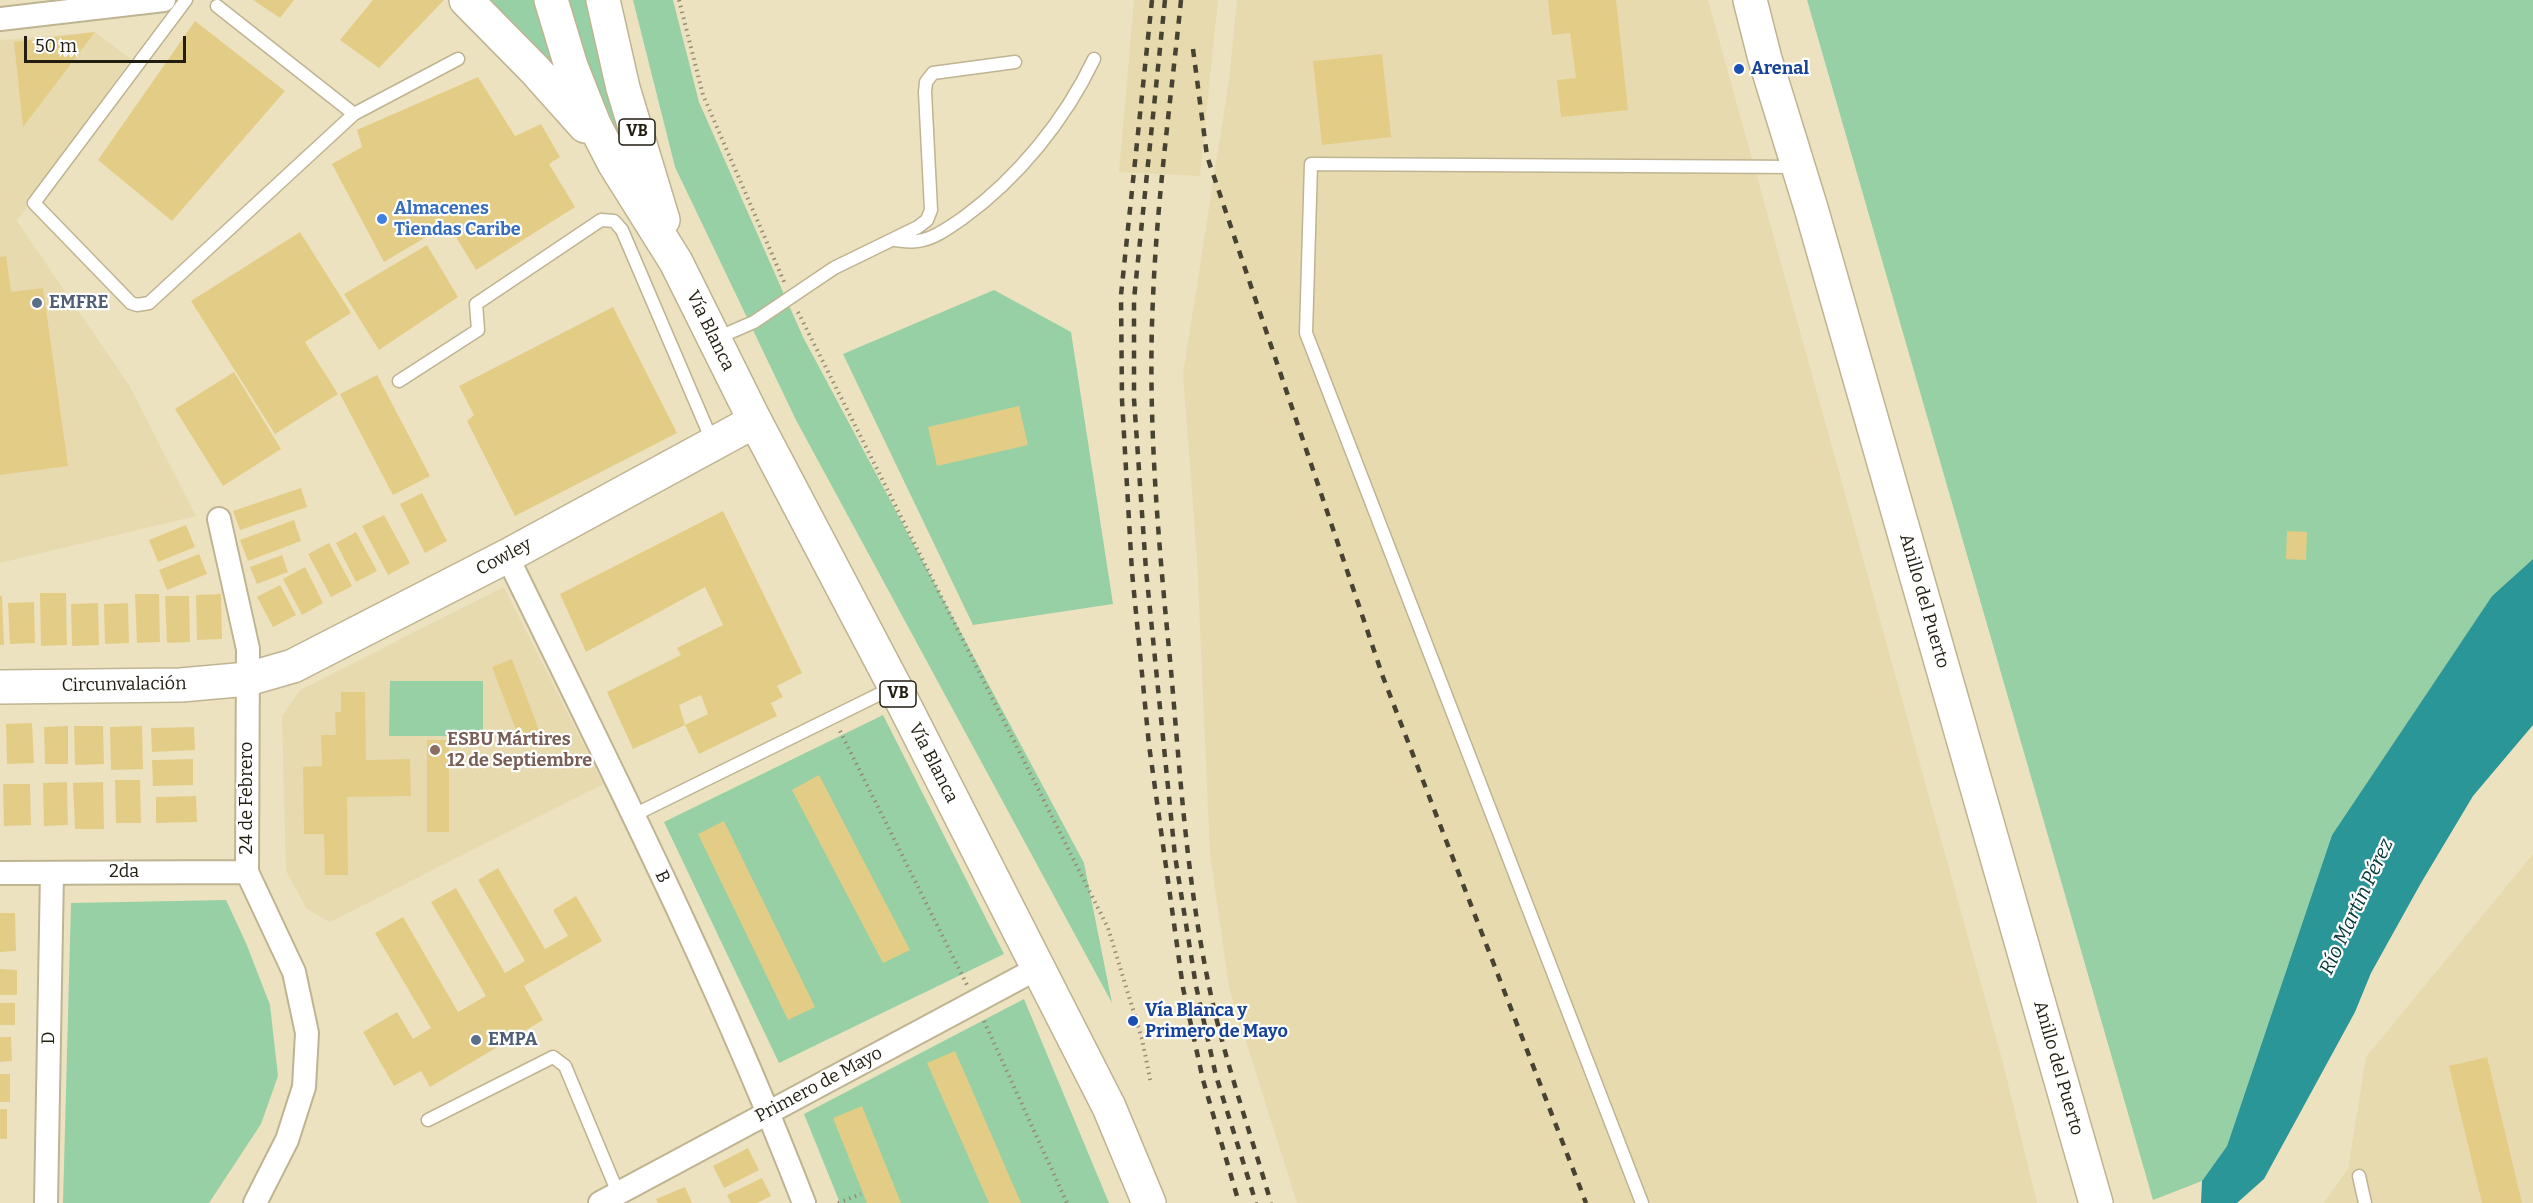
<!DOCTYPE html>
<html>
<head>
<meta charset="utf-8">
<style>
  body { margin:0 }
  #map { position:relative; width:2533px; height:1203px; overflow:hidden; background:#ede2bf; font-family:Bitter,serif }
  canvas { display:block }
  .scale { position:absolute; left:24px; top:36px; width:162px; height:27px; box-sizing:border-box; border:3px solid #211d10; border-top:0; padding-left:8px; font-size:18px; line-height:21px; white-space:nowrap; color:#211d10; -webkit-text-stroke:4px #fff; paint-order:stroke }
</style>
</head>
<body>
<div id="map">
<canvas width="2533" height="1203"></canvas>
<div class="scale">50 m</div>
</div>
<script>
const ctx = document.querySelector('canvas').getContext('2d');
ctx.lineJoin = 'round';
function fill(path, color) { ctx.fillStyle = color; ctx.fill(path, 'evenodd'); }
function strokePath(path, color, width, dash) { ctx.strokeStyle = color; ctx.lineWidth = width; ctx.lineCap = dash ? 'butt' : 'round'; ctx.setLineDash(dash || []); ctx.stroke(path); }
function write(font, color, halo, rows, align = 'center') {
  ctx.font = font + ' Bitter,serif'; ctx.lineWidth = 4.5; ctx.setLineDash([]); ctx.textBaseline = 'middle'; ctx.strokeStyle = halo; ctx.fillStyle = color; for (const [text, x, y, turn = 0] of rows) {
    ctx.save(); ctx.translate(x, y); ctx.rotate((+turn || 0) * Math.PI / 180); ctx.textAlign = isNaN(turn) ? turn : align; if (halo) ctx.strokeText(text, 0, 0); ctx.fillText(text, 0, 0); ctx.restore();
  }
}
fill(new Path2D(`
  M 1134,0 L 1218,0 L 1200,176 L 1119,172 Z
  M 1237,0 L 1708,0 L 2003,1063 L 2037,1203 L 1297,1203 L 1229,988 L 1210,855 L 1197,559 L 1183,374 L 1229,80 Z
  M 95,32 L 131,59 L 17,221 L 129,385 L 196,516 L 0,563 L 0,40 Z
  M 504,587 L 603,784 L 330,922 L 307,909 L 286,871 L 282,716 L 300,690 Z
  M 2533,854 L 2533,1203 L 2324,1203 L 2348,1169 L 2366,1057 Z`), '#e7daaf');
fill(new Path2D(`
  M 491,0 L 538,0 L 557,72 Z
  M 565,0 L 588,0 L 641,180 C 612,121 584,63 565,0 Z
  M 633,0 L 673,0 L 699,102 L 803,337 L 1084,863 L 1112,1003 L 796,420 L 675,167 Z
  M 1807,0 L 2533,0 L 2533,559 L 2492,596 L 2332,835 L 2227,1146 L 2202,1181 L 2153,1200 Z
  M 994,290 L 1071,332 L 1113,604 L 973,625 L 843,354 Z
  M 390,681 L 483,681 L 483,736 L 389,736 Z
  M 883,715 L 1004,954 L 779,1063 L 664,822 Z
  M 226,900 L 246,943 L 270,1005 L 278,1076 L 261,1124 L 209,1203 L 63,1203 L 71,903 Z
  M 1024,999 L 1109,1203 L 840,1203 L 804,1114 Z`), '#97d0a4');
fill(new Path2D(`
  M 2533,559 L 2533,725 L 2473,796 L 2421,883 L 2371,973 L 2355,1012 L 2264,1179 L 2237,1203 L 2201,1203 L 2202,1181 L 2227,1146 L 2332,835 L 2492,596 Z`), '#2b9697');
fill(new Path2D(`
  M 253,0 L 294,0 L 280,18 Z
  M 373,0 L 444,0 L 379,68 L 340,40 Z
  M 1548,0 L 1616,0 L 1628,110 L 1561,117 L 1557,80 L 1576,78 L 1570,33 L 1552,35 Z
  M 195,21 L 285,91 L 172,221 L 98,160 Z
  M 95,32 L 23,127 L 14,42 Z
  M 1382,54 L 1391,137 L 1322,145 L 1313,61 Z
  M 478,77 L 515,136 L 541,124 L 560,157 L 549,164 L 575,207 L 476,270 L 448,224 L 384,262 L 332,164 L 362,147 L 357,130 Z
  M 300,232 L 351,313 L 305,342 L 338,394 L 275,434 L 191,301 Z
  M 427,245 L 458,297 L 379,350 L 344,294 Z
  M 6,256 L 11,292 L 43,288 L 68,466 L 0,475 L 0,257 Z
  M 613,307 L 677,433 L 515,516 L 467,421 L 474,415 L 459,386 Z
  M 234,372 L 281,449 L 223,486 L 175,409 Z
  M 377,375 L 430,476 L 393,495 L 340,394 Z
  M 1019,406 L 1028,445 L 937,466 L 928,427 Z
  M 301,488 L 307,507 L 240,530 L 233,511 Z
  M 422,493 L 447,541 L 425,553 L 400,504 Z
  M 723,511 L 802,673 L 777,686 L 783,697 L 771,703 L 777,716 L 699,754 L 685,725 L 633,749 L 607,692 L 681,655 L 677,648 L 723,625 L 705,587 L 586,652 L 560,594 ZM 701,695 L 708,714 L 685,725 L 679,705 Z
  M 384,515 L 410,563 L 388,575 L 362,526 Z
  M 294,520 L 301,541 L 248,561 L 240,540 Z
  M 186,525 L 195,547 L 158,562 L 149,540 Z
  M 2287,531 L 2307,532 L 2306,560 L 2286,559 Z
  M 356,532 L 377,571 L 356,582 L 336,543 Z
  M 329,543 L 352,586 L 331,597 L 308,554 Z
  M 199,554 L 207,574 L 167,590 L 159,570 Z
  M 282,555 L 288,572 L 257,584 L 250,567 Z
  M 305,567 L 323,603 L 302,615 L 283,579 Z
  M 280,585 L 296,615 L 273,627 L 257,597 Z
  M 40,593 L 66,593 L 67,645 L 41,646 Z
  M 135,594 L 159,594 L 160,642 L 137,643 Z
  M 221,594 L 222,639 L 197,640 L 196,595 Z
  M 0,596 L 2,596 L 4,645 L 0,645 Z
  M 165,596 L 189,596 L 190,642 L 167,643 Z
  M 34,602 L 35,643 L 10,644 L 8,603 Z
  M 98,603 L 99,645 L 72,646 L 71,604 Z
  M 128,603 L 129,643 L 105,644 L 104,604 Z
  M 512,659 L 539,730 L 519,738 L 492,667 Z
  M 341,692 L 365,692 L 366,760 L 410,759 L 411,796 L 347,797 L 348,875 L 325,875 L 324,834 L 304,834 L 303,767 L 322,766 L 321,735 L 336,735 L 335,712 L 341,712 Z
  M 32,723 L 34,763 L 7,764 L 6,724 Z
  M 68,726 L 68,764 L 45,764 L 44,727 Z
  M 74,726 L 103,726 L 104,764 L 75,765 Z
  M 142,726 L 143,769 L 111,770 L 110,727 Z
  M 194,727 L 195,750 L 152,752 L 151,728 Z
  M 427,740 L 449,740 L 449,832 L 427,832 Z
  M 193,759 L 193,785 L 153,786 L 152,760 Z
  M 819,775 L 910,950 L 883,963 L 792,790 Z
  M 115,780 L 140,780 L 141,823 L 116,823 Z
  M 67,782 L 68,825 L 44,826 L 43,783 Z
  M 103,782 L 104,829 L 75,829 L 73,783 Z
  M 3,784 L 30,784 L 31,825 L 4,826 Z
  M 196,796 L 197,822 L 156,823 L 156,797 Z
  M 724,821 L 815,1007 L 788,1020 L 698,834 Z
  M 498,868 L 545,949 L 568,936 L 553,910 L 576,896 L 602,941 L 524,986 L 543,1020 L 430,1087 L 421,1071 L 394,1086 L 363,1032 L 397,1012 L 413,1039 L 431,1028 L 375,933 L 403,917 L 458,1012 L 486,996 L 431,902 L 456,888 L 505,973 L 525,961 L 478,880 Z
  M 0,913 L 15,913 L 16,951 L 0,952 Z
  M 0,969 L 17,970 L 17,995 L 0,995 Z
  M 0,1003 L 15,1003 L 15,1025 L 0,1025 Z
  M 0,1037 L 11,1037 L 12,1061 L 0,1062 Z
  M 955,1051 L 1021,1203 L 989,1203 L 927,1063 Z
  M 2487,1057 L 2522,1203 L 2482,1203 L 2449,1066 Z
  M 0,1074 L 10,1074 L 10,1102 L 0,1102 Z
  M 862,1106 L 901,1203 L 867,1203 L 833,1118 Z
  M 0,1109 L 7,1109 L 7,1139 L 0,1139 Z
  M 748,1148 L 759,1170 L 724,1188 L 713,1166 Z
  M 762,1178 L 771,1196 L 757,1203 L 731,1203 L 727,1195 Z
  M 685,1187 L 692,1203 L 658,1203 L 656,1199 Z`), '#e3cd86');
const lane = new Path2D(`
  M 186,0 L 34,203 L 131,303 L 137,305 L 149,303 L 354,114
  M 217,6 L 354,114 L 458,59
  M 895,240 C 904,241 914,243 923,240 C 937,237 951,226 963,218 C 1018,178 1065,120 1094,59
  M 717,338 L 754,322 L 834,268 L 918,227 L 927,220 L 931,210 L 925,92 L 926,82 L 933,73 L 1015,62
  M 399,381 L 478,330 L 476,304 L 601,220 L 614,221 L 622,230 L 713,443
  M 634,815 L 894,687
  M 428,1120 L 553,1057 L 565,1066 L 618,1193
  M 2359,1176 L 2365,1203
  M 1642,1203 L 1306,333 L 1311,164 L 1797,167`);
const street = new Path2D(`
  M 0,19 L 164,0
  M 219,519 L 248,649 L 247,872 L 294,972 L 307,1033 L 304,1087 L 287,1140 L 255,1203
  M 507,556 C 611,769 719,982 804,1203
  M 0,873 L 247,872
  M 46,1203 L 52,873
  M 600,1203 L 1038,968`);
const secondary = new Path2D(`
  M 0,687 L 181,685 L 248,679 L 293,666 L 507,556 L 755,421`);
const primary = new Path2D(`
  M 466,0 L 535,70 L 585,126
  M 551,0 L 571,66 L 594,124 L 614,163 L 676,262 L 755,421 L 895,687 L 1109,1107 L 1149,1203
  M 603,0 L 623,88 L 663,220
  M 1750,0 L 1765,59 L 1811,208 L 2096,1203`);
strokePath(lane, '#bfb492', 15);
strokePath(street, '#bfb492', 26);
strokePath(secondary, '#bfb492', 36);
strokePath(primary, '#bfb492', 36);
strokePath(new Path2D(`
  M 679,0 L 703,95 L 785,284
  M 798,312 L 1108,928 L 1142,1039 L 1151,1084
  M 840,731 L 967,985
  M 984,1021 L 1067,1203
  M 838,1203 L 861,1194`), '#958d74', 4, [1.5, 4.5]);
strokePath(lane, '#fff', 12);
strokePath(street, '#fff', 22);
strokePath(secondary, '#fff', 33);
strokePath(primary, '#fff', 33);
strokePath(new Path2D(`
  M 1152,0 L 1121,295 L 1122,400 L 1132,572 L 1149,745 L 1183,988 L 1203,1080 L 1239,1203
  M 1165,0 L 1134,299 L 1134,399 L 1146,570 L 1175,856 L 1196,986 L 1216,1076 L 1256,1203
  M 1181,0 C 1171,99 1157,199 1153,298 C 1147,421 1159,548 1171,670 C 1180,775 1187,882 1209,986 C 1224,1059 1250,1131 1271,1203
  M 1193,49 L 1207,156 L 1383,677 L 1586,1203`), '#474231', 4.5, [8, 8]);
for (const [x, y, r, color] of [
  [1739,69,6,"#1a4fb4"],
  [382,219,6,"#3f7fe0"],
  [37,303,6,"#5c6f8a"],
  [435,750,6,"#8d6e63"],
  [1133,1021,6,"#1a4fb4"],
  [476,1040,6,"#5c6f8a"]
]) { const dot = new Path2D(); dot.arc(x, y, r, 0, 2 * Math.PI); ctx.fillStyle = color; ctx.fill(dot); strokePath(dot, '#fff', 2); }
for (const [x, y, w] of [
  [637,132,36],
  [898,694,36]
]) { const box = new Path2D(); box.roundRect(x - w / 2, y - 13, w, 26, 4.5); ctx.fillStyle = '#fff'; ctx.fill(box); strokePath(box, '#211d10', 1.5); }
write('bold 16px', '#211d10', null, [
  ["VB",637,132],
  ["VB",898,694]
]);
write('bold 18px', '#164399', '#fff', [
  ["Arenal",1751,69],
  ["Vía Blanca y",1145,1011],
  ["Primero de Mayo",1145,1032]
], 'left');
write('bold 18px', '#366cbe', '#fff', [
  ["Almacenes",394,209],
  ["Tiendas Caribe",394,230]
], 'left');
write('bold 18px', '#4e5e75', '#fff', [
  ["EMFRE",49,303],
  ["EMPA",488,1040]
], 'left');
write('18px', '#211d10', '#fff', [
  ["Vía Blanca",710,331,64],
  ["Cowley",504,557,-28],
  ["Anillo del Puerto",1924,601,74],
  ["Circunvalación",124,685,-1],
  ["Vía Blanca",933,763,63],
  ["24 de Febrero",247,798,-90],
  ["2da",124,872],
  ["B",662,877,65],
  ["D",49,1038,-89],
  ["Anillo del Puerto",2058,1068,74],
  ["Primero de Mayo",819,1085,-28]
]);
write('bold 18px', '#785e54', '#fff', [
  ["ESBU Mártires",447,740],
  ["12 de Septiembre",447,761]
], 'left');
write('italic 20px', '#053738', '#fff', [
  ["Río Martín Pérez",2357,907,-65]
]);
</script>
</body>
</html>
